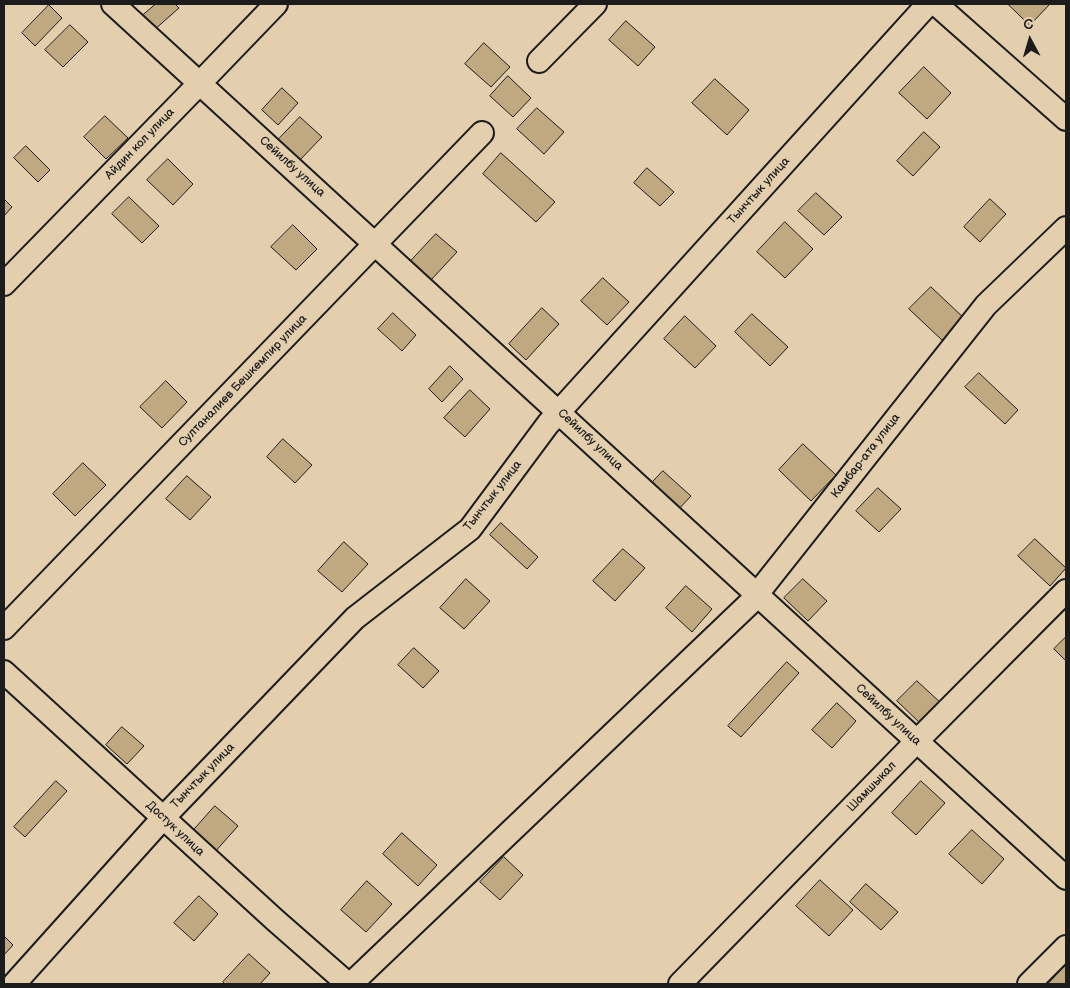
<!DOCTYPE html>
<html>
<head>
<meta charset="utf-8">
<style>
  body { margin:0 }
  #map { position:relative; width:1070px; height:988px; overflow:hidden; background:#e3cead; font-family:"Balsamiq Sans",sans-serif }
  canvas { display:block }
  .frame { position:absolute; inset:0; border:5px solid #1c1c1c; pointer-events:none }
  .north { position:absolute; left:1005px; top:15px; width:50px; height:50px; -webkit-text-stroke:4px #e3cead; paint-order:stroke; rotate:354deg; font-size:14px; font-weight:700; line-height:20px; text-align:center; color:#1c1c1c }
  .north::after { content:''; display:block; margin:auto; width:18px; height:22px; background:#1c1c1c; clip-path:polygon(50% 0,100% 100%,50% 72%,0 100%) }
</style>
</head>
<body>
<div id="map">
<canvas width="1070" height="988"></canvas>
<div class="frame"></div>
<div class="north">С</div>
</div>
<script>
const ctx = document.querySelector('canvas').getContext('2d');
ctx.lineJoin = 'round';
function fill(path, color) { ctx.fillStyle = color; ctx.fill(path, 'evenodd'); }
function strokePath(path, color, width, dash) { ctx.strokeStyle = color; ctx.lineWidth = width; ctx.lineCap = dash ? 'butt' : 'round'; ctx.setLineDash(dash || []); ctx.stroke(path); }
function write(font, color, halo, rows, align = 'center') {
  ctx.font = font + ' "Balsamiq Sans",sans-serif'; ctx.lineWidth = 5; ctx.setLineDash([]); ctx.textBaseline = 'middle'; ctx.strokeStyle = halo; ctx.fillStyle = color; for (const [text, x, y, turn = 0] of rows) {
    ctx.save(); ctx.translate(x, y); ctx.rotate((+turn || 0) * Math.PI / 180); ctx.textAlign = isNaN(turn) ? turn : align; if (halo) ctx.strokeText(text, 0, 0); ctx.fillText(text, 0, 0); ctx.restore();
  }
}
const building = new Path2D(`
  M 156,4 L 175,4 L 179,8 L 154,30 L 142,16 Z
  M 1008,4 L 1050,4 L 1030,25 Z
  M 49,5 L 62,18 L 35,46 L 22,33 Z
  M 626,21 L 655,47 L 638,66 L 609,40 Z
  M 70,25 L 88,42 L 63,67 L 45,50 Z
  M 484,43 L 510,67 L 491,87 L 465,64 Z
  M 924,67 L 951,93 L 927,119 L 899,93 Z
  M 508,76 L 531,98 L 513,117 L 490,96 Z
  M 715,79 L 749,110 L 727,135 L 692,103 Z
  M 282,88 L 298,103 L 278,125 L 262,110 Z
  M 537,108 L 564,132 L 544,154 L 517,129 Z
  M 105,116 L 128,138 L 106,159 L 84,137 Z
  M 300,117 L 322,137 L 299,161 L 277,141 Z
  M 924,132 L 940,147 L 913,176 L 897,161 Z
  M 26,146 L 50,170 L 38,182 L 14,158 Z
  M 501,153 L 555,202 L 536,222 L 483,174 Z
  M 168,159 L 193,184 L 173,205 L 147,180 Z
  M 647,168 L 674,192 L 660,206 L 634,183 Z
  M 816,193 L 842,217 L 824,235 L 798,211 Z
  M 129,197 L 159,226 L 142,243 L 112,214 Z
  M 4,199 L 12,207 L 4,216 Z
  M 990,199 L 1006,214 L 980,242 L 964,227 Z
  M 785,222 L 813,249 L 785,278 L 757,252 Z
  M 293,225 L 317,249 L 296,270 L 271,247 Z
  M 436,234 L 457,252 L 430,281 L 410,262 Z
  M 603,278 L 629,302 L 607,325 L 581,301 Z
  M 931,287 L 965,319 L 943,341 L 909,309 Z
  M 542,308 L 559,324 L 526,360 L 509,344 Z
  M 393,313 L 416,335 L 402,351 L 378,329 Z
  M 752,314 L 788,347 L 770,366 L 735,332 Z
  M 685,316 L 716,346 L 695,368 L 664,339 Z
  M 450,366 L 463,379 L 442,402 L 429,389 Z
  M 979,373 L 1018,410 L 1005,424 L 965,387 Z
  M 166,381 L 187,402 L 162,428 L 140,407 Z
  M 470,390 L 490,409 L 465,437 L 444,418 Z
  M 283,439 L 312,465 L 295,483 L 267,457 Z
  M 803,444 L 836,475 L 811,501 L 779,470 Z
  M 83,463 L 106,485 L 75,516 L 53,494 Z
  M 663,471 L 691,496 L 676,512 L 649,486 Z
  M 187,476 L 211,497 L 190,520 L 166,499 Z
  M 878,488 L 901,509 L 879,532 L 856,511 Z
  M 501,523 L 538,557 L 527,569 L 490,535 Z
  M 1035,539 L 1066,568 L 1050,586 L 1018,556 Z
  M 344,542 L 368,564 L 342,592 L 318,571 Z
  M 623,549 L 645,568 L 615,601 L 593,581 Z
  M 466,579 L 490,601 L 464,629 L 440,608 Z
  M 803,579 L 827,601 L 808,621 L 784,598 Z
  M 686,586 L 712,609 L 692,632 L 666,608 Z
  M 1066,637 L 1066,661 L 1054,649 Z
  M 414,648 L 439,671 L 423,688 L 398,665 Z
  M 787,662 L 799,673 L 741,737 L 728,726 Z
  M 917,681 L 942,704 L 922,725 L 897,701 Z
  M 837,703 L 856,721 L 832,748 L 812,730 Z
  M 122,727 L 144,746 L 127,764 L 106,745 Z
  M 56,781 L 67,791 L 25,837 L 14,827 Z
  M 921,781 L 945,803 L 916,835 L 892,813 Z
  M 215,806 L 238,826 L 214,853 L 192,832 Z
  M 972,830 L 1004,859 L 982,884 L 949,854 Z
  M 402,833 L 437,865 L 418,886 L 383,854 Z
  M 504,857 L 523,875 L 500,900 L 480,882 Z
  M 820,880 L 853,910 L 829,936 L 796,906 Z
  M 367,881 L 392,904 L 366,932 L 341,910 Z
  M 866,884 L 898,912 L 881,930 L 850,902 Z
  M 199,896 L 218,914 L 194,941 L 174,923 Z
  M 4,936 L 13,945 L 4,955 Z
  M 249,954 L 270,973 L 260,984 L 225,984 L 223,982 Z
  M 1066,965 L 1066,984 L 1048,984 Z`);
fill(building, '#c0a880');
strokePath(building, '#1c1c1c', 1);
const minor = new Path2D(`
  M 113,4 L 1066,878
  M 936,4 L 1066,119
  M 539,61 L 595,4
  M 4,284 L 200,83 L 276,4
  M 4,628 L 482,133
  M 4,672 L 275,920 L 348,984
  M 14,984 L 163,818 L 355,618 L 470,529 L 548,424 L 928,4
  M 351,984 L 750,603 L 986,305 L 1066,228
  M 680,984 L 917,741 L 1066,591
  M 1029,984 L 1066,947`);
strokePath(minor, '#1c1c1c', 26);
strokePath(minor, '#e3cead', 22);
write('12px', '#1c1c1c', '#e3cead', [
  ["Айдин кол улица",140,144,-46],
  ["Сейилбу улица",292,167,42],
  ["Тынчтык улица",759,191,-48],
  ["Султаналиев Бешкемпир улица",243,381,-46],
  ["Сейилбу улица",590,440,43],
  ["Камбар-ата улица",866,456,-52],
  ["Тынчтык улица",493,496,-52],
  ["Сейилбу улица",888,715,43],
  ["Тынчтык улица",203,776,-46],
  ["Шамшыкал",872,787,-46],
  ["Достук улица",175,829,43]
]);
</script>
</body>
</html>
